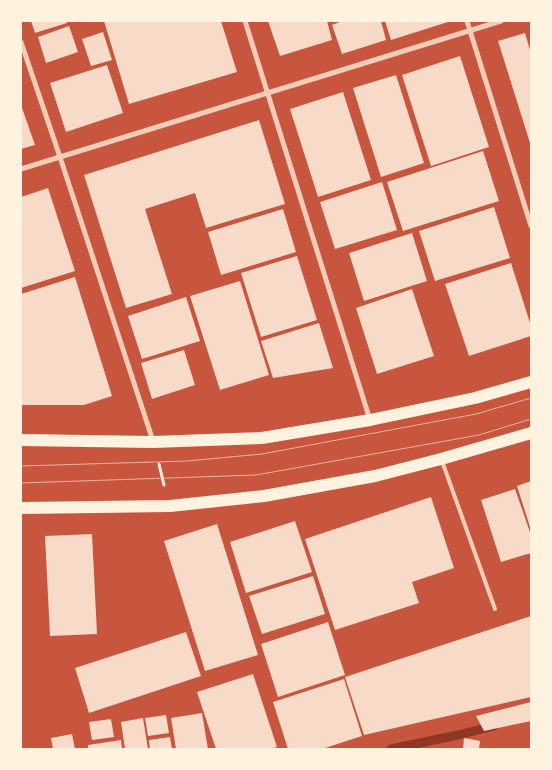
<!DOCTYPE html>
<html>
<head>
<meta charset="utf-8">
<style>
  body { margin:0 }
  #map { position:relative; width:552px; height:770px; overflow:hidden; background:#c8553d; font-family:"PT Sans Narrow",sans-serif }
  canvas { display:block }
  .frame { position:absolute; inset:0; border:22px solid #fff3e0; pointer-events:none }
</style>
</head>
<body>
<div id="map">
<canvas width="552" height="770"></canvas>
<div class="frame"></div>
</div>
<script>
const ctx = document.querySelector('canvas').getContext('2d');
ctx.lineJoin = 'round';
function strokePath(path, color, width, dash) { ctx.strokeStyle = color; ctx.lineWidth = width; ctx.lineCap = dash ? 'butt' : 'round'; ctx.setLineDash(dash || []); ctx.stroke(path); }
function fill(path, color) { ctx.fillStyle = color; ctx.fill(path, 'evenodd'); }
strokePath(new Path2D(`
  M 391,749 L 458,735 L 494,726`), '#8f3625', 9);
fill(new Path2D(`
  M 31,21 L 67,21 L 67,23 L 35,33 Z
  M 104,21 L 221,21 L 237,72 L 129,104 Z
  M 268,21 L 327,21 L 332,40 L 280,56 Z
  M 342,21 L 381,21 L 386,40 L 342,54 L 332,25 Z
  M 385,21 L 448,21 L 448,22 L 391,40 Z
  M 69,26 L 78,52 L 46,63 L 38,37 Z
  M 103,32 L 112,60 L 91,66 L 82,39 Z
  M 525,33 L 531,53 L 530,143 L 498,41 Z
  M 460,56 L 489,147 L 431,166 L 402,75 Z
  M 107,65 L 123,113 L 66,132 L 50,83 Z
  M 396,75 L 424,163 L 381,177 L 353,88 Z
  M 343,92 L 371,180 L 318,197 L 290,109 Z
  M 21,105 L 35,145 L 21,149 Z
  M 259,120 L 285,204 L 206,228 L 195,193 L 145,209 L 172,294 L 126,308 L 84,175 Z
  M 483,151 L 499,201 L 403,231 L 387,182 Z
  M 382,182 L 397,230 L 335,249 L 320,202 Z
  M 48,188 L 75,271 L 21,288 L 21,197 Z
  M 494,207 L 510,258 L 435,281 L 419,231 Z
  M 283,209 L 296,252 L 221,275 L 208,232 Z
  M 412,233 L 427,281 L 364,301 L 349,253 Z
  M 297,256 L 317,320 L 261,337 L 241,273 Z
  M 511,263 L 531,326 L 531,336 L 469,356 L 445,284 Z
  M 75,277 L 112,396 L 84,405 L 21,405 L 21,294 Z
  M 240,281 L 269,375 L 220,390 L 190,296 Z
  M 412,289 L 434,356 L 377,374 L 356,308 Z
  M 186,297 L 200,341 L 142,359 L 128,316 Z
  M 319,323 L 333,368 L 273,378 L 261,341 Z
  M 184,350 L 195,385 L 152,399 L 141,363 Z
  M 531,481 L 531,527 L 530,527 L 517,486 Z
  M 515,489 L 531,535 L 531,553 L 501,562 L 481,500 Z
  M 431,497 L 454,568 L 412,582 L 419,603 L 335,630 L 305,539 Z
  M 295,521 L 312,572 L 246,593 L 230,542 Z
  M 217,524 L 258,655 L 205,671 L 164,541 Z
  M 92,534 L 97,634 L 50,636 L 45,536 Z
  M 313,576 L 325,614 L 262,634 L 249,596 Z
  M 531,616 L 531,697 L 364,735 L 345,677 Z
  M 328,622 L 345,675 L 278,697 L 261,644 Z
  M 186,632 L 201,676 L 89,713 L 75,668 Z
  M 253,674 L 277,747 L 270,749 L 216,749 L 197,692 Z
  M 344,679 L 362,736 L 322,749 L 288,749 L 273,702 Z
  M 531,702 L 531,721 L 484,731 L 476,716 Z
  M 202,713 L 208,749 L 176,749 L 171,718 Z
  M 166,715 L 169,733 L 148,736 L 145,718 Z
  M 143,718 L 148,749 L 125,749 L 121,722 Z
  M 111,719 L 114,737 L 92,740 L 89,722 Z
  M 72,734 L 75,749 L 53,749 L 51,738 Z
  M 170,737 L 172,749 L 150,749 L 149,740 Z
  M 464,738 L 480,741 L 479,749 L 463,749 Z
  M 121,740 L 122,749 L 88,749 L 88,745 Z`), '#f7dbc8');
strokePath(new Path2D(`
  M 159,464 L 164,485`), '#fff3e0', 3);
strokePath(new Path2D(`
  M 442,461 L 495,609`), '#f1ccb7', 4);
strokePath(new Path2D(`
  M 245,21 L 370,420
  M 467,21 L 531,226
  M 21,42 L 60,157 L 153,441
  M 21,169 L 501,21`), '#f1ccb7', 5);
strokePath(new Path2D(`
  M 21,440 L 153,442 L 262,438 L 370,420 L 475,398 L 531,382
  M 21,508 L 170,506 L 264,496 L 375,476 L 441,459 L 531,433`), '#fff3e0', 12);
strokePath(new Path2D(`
  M 21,466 L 187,461 L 262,454 L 476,414 L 531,398
  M 21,483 L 256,475 L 479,435 L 531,419`), '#e9b49f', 1);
</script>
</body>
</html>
